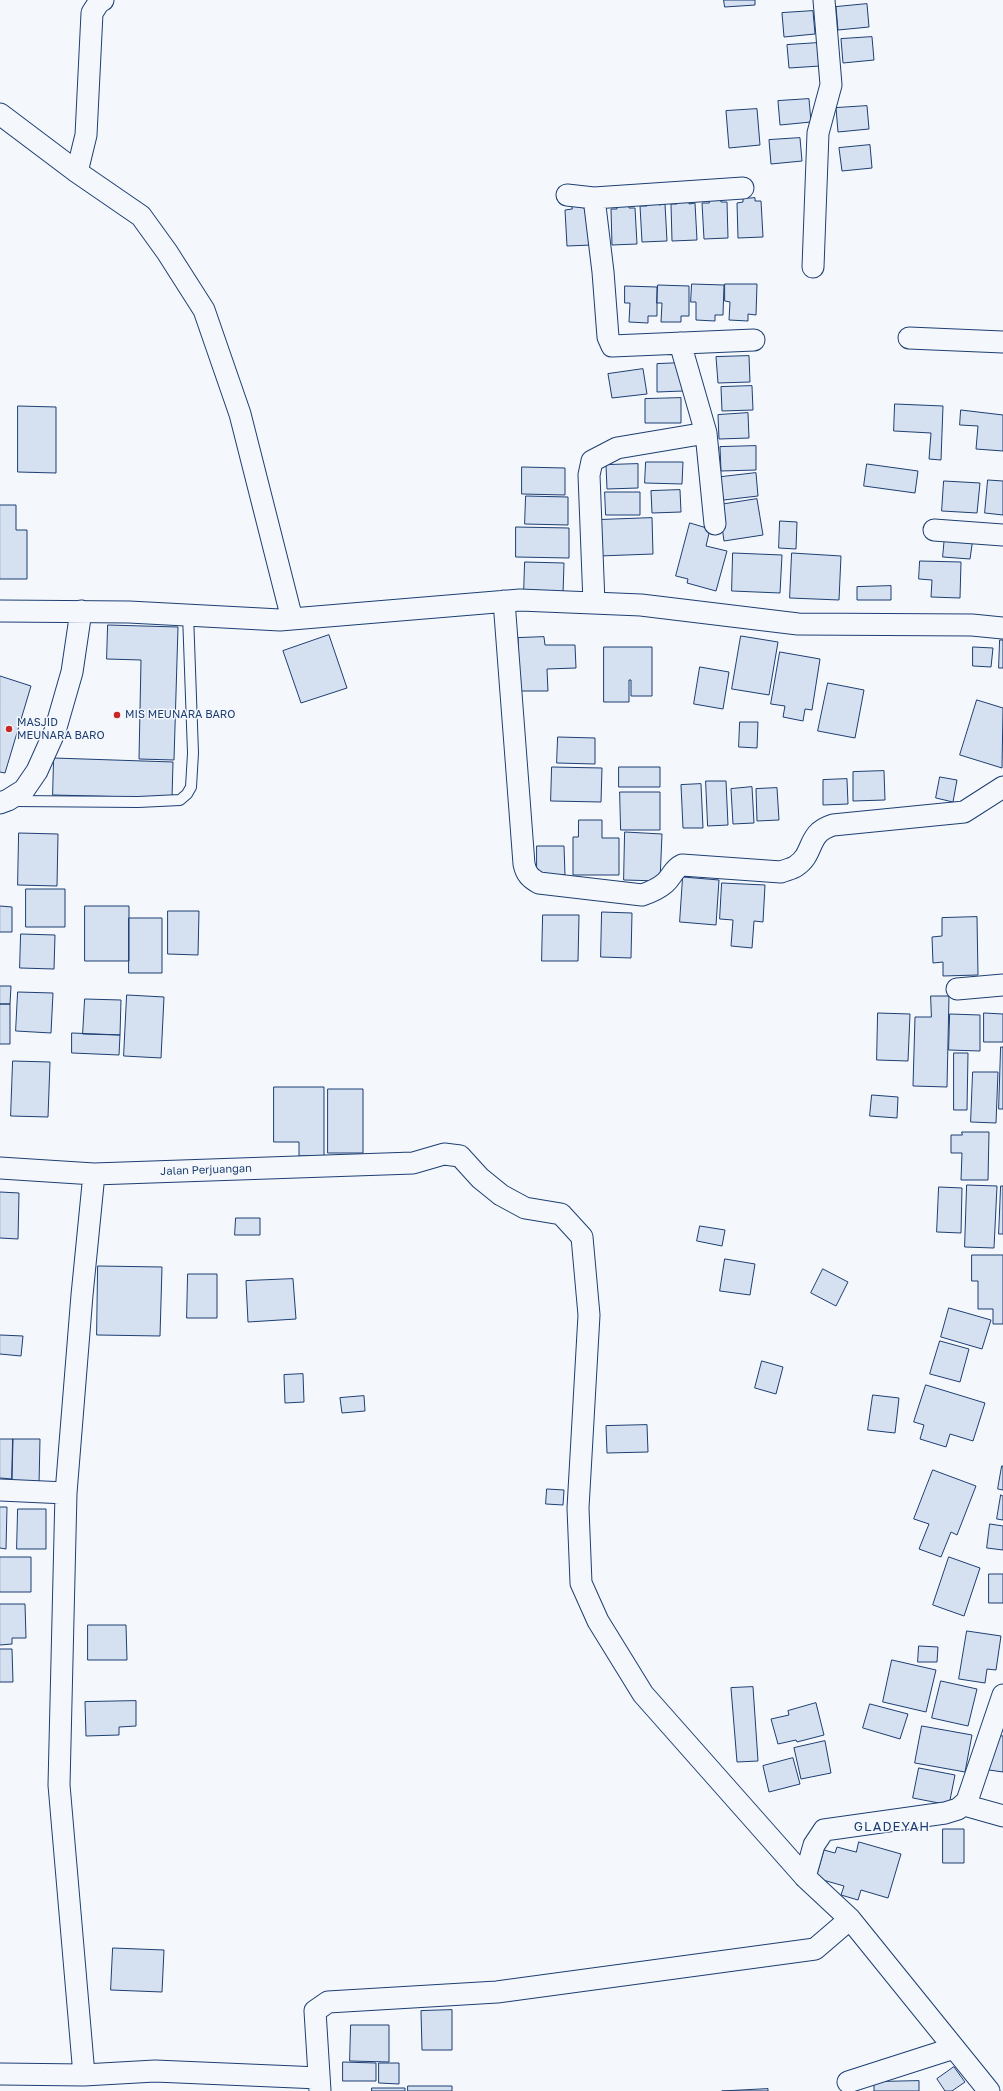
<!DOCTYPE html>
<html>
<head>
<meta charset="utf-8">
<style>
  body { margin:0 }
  canvas { display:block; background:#f4f7fb }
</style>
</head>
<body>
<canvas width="1003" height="2091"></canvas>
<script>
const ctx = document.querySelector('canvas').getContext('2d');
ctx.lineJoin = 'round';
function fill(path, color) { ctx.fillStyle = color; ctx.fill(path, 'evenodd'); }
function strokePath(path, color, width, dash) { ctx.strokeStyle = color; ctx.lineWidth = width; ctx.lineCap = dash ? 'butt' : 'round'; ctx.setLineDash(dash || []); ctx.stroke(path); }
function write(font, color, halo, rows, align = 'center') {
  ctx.font = font + ' "Golos Text",sans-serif'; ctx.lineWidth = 3; ctx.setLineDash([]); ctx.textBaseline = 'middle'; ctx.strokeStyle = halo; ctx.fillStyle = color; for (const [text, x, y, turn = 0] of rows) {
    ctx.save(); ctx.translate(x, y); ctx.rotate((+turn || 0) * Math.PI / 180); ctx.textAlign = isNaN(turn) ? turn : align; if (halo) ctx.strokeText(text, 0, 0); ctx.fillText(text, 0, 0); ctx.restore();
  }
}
const building = new Path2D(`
  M 724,0 L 755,0 L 755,5 L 725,7 Z
  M 867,4 L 869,27 L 838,30 L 836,7 Z
  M 813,11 L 815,34 L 784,37 L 782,13 Z
  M 872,37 L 874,60 L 843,63 L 841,39 Z
  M 818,43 L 820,66 L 789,68 L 787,45 Z
  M 809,99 L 811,122 L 780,125 L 778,101 Z
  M 867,106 L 869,129 L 838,132 L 836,108 Z
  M 757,109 L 760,145 L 729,148 L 726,111 Z
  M 800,138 L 802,161 L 771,164 L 769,140 Z
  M 870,145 L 872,168 L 842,171 L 839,148 Z
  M 755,198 L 755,201 L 761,201 L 763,237 L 738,238 L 737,203 L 743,202 L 743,199 Z
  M 709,199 L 720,199 L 721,202 L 727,202 L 728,238 L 704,239 L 702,203 L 709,203 Z
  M 689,200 L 689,204 L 695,203 L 697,240 L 672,241 L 671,204 L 677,204 L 677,201 Z
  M 659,201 L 659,205 L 665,204 L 667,241 L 642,242 L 640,206 L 647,206 L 647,202 Z
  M 629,204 L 629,208 L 635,208 L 637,244 L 612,245 L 611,209 L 617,209 L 617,205 Z
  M 572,206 L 584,206 L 584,209 L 590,209 L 592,245 L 567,246 L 565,210 L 572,209 Z
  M 692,284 L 724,285 L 723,315 L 715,315 L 715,321 L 696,320 L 696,302 L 691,302 Z
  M 725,284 L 757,284 L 756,315 L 748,314 L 748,321 L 729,320 L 730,302 L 725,301 Z
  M 658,285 L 689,286 L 689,316 L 681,316 L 681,322 L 661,322 L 662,303 L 657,303 Z
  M 625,286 L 657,287 L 657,316 L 648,316 L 648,323 L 629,322 L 630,303 L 625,303 Z
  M 749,356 L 750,382 L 718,383 L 716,357 Z
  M 682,363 L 683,391 L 657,392 L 657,364 Z
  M 643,369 L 647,394 L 612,398 L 608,374 Z
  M 752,386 L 753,410 L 722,411 L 721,387 Z
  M 681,398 L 681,423 L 645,423 L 645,399 Z
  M 895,404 L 943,406 L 941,460 L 929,459 L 931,433 L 894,431 Z
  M 18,406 L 56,407 L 56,473 L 18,472 Z
  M 961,410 L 1003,415 L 1003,451 L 976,449 L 978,426 L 960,425 Z
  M 748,413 L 749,438 L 719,439 L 718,415 Z
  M 756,446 L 756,470 L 721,471 L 720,447 Z
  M 646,462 L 683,462 L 682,484 L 645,483 Z
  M 638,464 L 638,488 L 607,489 L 606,465 Z
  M 867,464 L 918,471 L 915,493 L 864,486 Z
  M 522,467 L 565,468 L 565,495 L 522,494 Z
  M 756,473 L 758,496 L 715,501 L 713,478 Z
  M 988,480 L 1003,481 L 1003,515 L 985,513 Z
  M 944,481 L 980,483 L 977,513 L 942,511 Z
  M 680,490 L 681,512 L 652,513 L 651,491 Z
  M 605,492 L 640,492 L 640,515 L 606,515 Z
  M 526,496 L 568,497 L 568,525 L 525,524 Z
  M 757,499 L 763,535 L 724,541 L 719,505 Z
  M 0,505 L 16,505 L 16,530 L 27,530 L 27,579 L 0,579 Z
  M 652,518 L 653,554 L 599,556 L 598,520 Z
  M 780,521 L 797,522 L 796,549 L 779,548 Z
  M 690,523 L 710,529 L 706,546 L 727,551 L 716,591 L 687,583 L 688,579 L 676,576 Z
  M 516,527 L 569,528 L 569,558 L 516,557 Z
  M 945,535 L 973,538 L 970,559 L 943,557 Z
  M 733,553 L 782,555 L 780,593 L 732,591 Z
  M 792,553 L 841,556 L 839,600 L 790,598 Z
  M 920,561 L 961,562 L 960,598 L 931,597 L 932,580 L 919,579 Z
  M 525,562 L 564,563 L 563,594 L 524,593 Z
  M 891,586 L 891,600 L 857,600 L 857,587 Z
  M 108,625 L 178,627 L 174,760 L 139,759 L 141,660 L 107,659 Z
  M 329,635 L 347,688 L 301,703 L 283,651 Z
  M 741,636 L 778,642 L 769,695 L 732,689 Z
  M 544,637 L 545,645 L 575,645 L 576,668 L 547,669 L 548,691 L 519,691 L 518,638 Z
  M 1000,640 L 1003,640 L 1003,668 L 999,668 Z
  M 604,647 L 652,647 L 652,696 L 631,696 L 631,680 L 629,680 L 629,702 L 604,702 Z
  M 973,647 L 993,648 L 991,667 L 973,666 Z
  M 780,652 L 820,659 L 812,710 L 805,709 L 803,721 L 783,717 L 785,706 L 771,704 Z
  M 700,667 L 729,672 L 723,709 L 694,704 Z
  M 0,676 L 31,686 L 5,773 L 0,772 Z
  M 828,683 L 864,690 L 855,738 L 818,731 Z
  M 977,700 L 1003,708 L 1002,768 L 960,755 Z
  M 740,722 L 758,722 L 757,748 L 739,747 Z
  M 558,737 L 595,738 L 595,764 L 557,763 Z
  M 54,758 L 173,762 L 172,798 L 53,795 Z
  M 552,767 L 602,768 L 601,802 L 551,801 Z
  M 619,767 L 660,767 L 660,787 L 619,787 Z
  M 884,771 L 885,800 L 853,801 L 853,772 Z
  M 940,777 L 957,780 L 953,802 L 936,798 Z
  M 847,779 L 848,804 L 823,805 L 823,780 Z
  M 706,781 L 726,781 L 728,825 L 708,826 Z
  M 701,784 L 703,828 L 683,828 L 681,785 Z
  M 752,787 L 754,823 L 733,824 L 731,789 Z
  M 777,788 L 779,820 L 757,821 L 756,789 Z
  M 620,792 L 660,792 L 660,830 L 621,830 Z
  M 579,820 L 602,820 L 602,838 L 619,838 L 619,875 L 573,875 L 573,837 L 578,837 Z
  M 625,832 L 662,834 L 660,881 L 624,880 Z
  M 19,833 L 58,834 L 57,886 L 18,885 Z
  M 537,846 L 564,846 L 565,875 L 537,875 Z
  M 683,877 L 719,880 L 716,925 L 680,922 Z
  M 722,883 L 765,885 L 763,922 L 754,921 L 752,948 L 731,946 L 733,920 L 720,919 Z
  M 26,889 L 65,889 L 65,927 L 26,927 Z
  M 0,906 L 12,907 L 12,932 L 0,932 Z
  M 85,906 L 129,906 L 129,961 L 85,961 Z
  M 168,911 L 199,911 L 198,955 L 168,954 Z
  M 602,912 L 632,913 L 631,958 L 601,957 Z
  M 543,915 L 579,915 L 578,961 L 542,961 Z
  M 977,917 L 978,975 L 943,976 L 943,962 L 933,963 L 932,937 L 942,936 L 942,918 Z
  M 129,918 L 162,918 L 162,973 L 129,973 Z
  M 21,934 L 55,935 L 54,969 L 20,968 Z
  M 0,986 L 11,986 L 10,1004 L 0,1004 Z
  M 18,992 L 53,993 L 51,1033 L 16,1031 Z
  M 127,995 L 164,997 L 161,1058 L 124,1056 Z
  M 931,996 L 949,996 L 947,1087 L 913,1086 L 915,1017 L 931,1017 Z
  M 85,999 L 121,1000 L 120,1035 L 83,1034 Z
  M 0,1004 L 10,1004 L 10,1044 L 0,1044 Z
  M 878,1013 L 910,1014 L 908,1061 L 877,1060 Z
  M 984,1013 L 1003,1014 L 1003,1042 L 984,1042 Z
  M 950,1014 L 980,1015 L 980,1051 L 949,1050 Z
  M 72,1033 L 120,1035 L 119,1055 L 72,1053 Z
  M 1001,1047 L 1003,1047 L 1003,1109 L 999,1109 Z
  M 954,1053 L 968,1053 L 967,1110 L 954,1110 Z
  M 13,1061 L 50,1062 L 48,1117 L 11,1116 Z
  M 973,1072 L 998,1072 L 996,1123 L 971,1122 Z
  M 274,1087 L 324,1087 L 324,1156 L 299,1156 L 299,1142 L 274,1142 Z
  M 328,1089 L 363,1089 L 363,1153 L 328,1153 Z
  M 872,1095 L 898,1097 L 897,1118 L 870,1116 Z
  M 962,1132 L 989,1132 L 988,1180 L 961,1180 L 962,1153 L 951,1153 L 951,1135 L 962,1135 Z
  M 967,1185 L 997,1186 L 994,1248 L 965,1247 Z
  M 1001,1186 L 1003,1186 L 1003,1234 L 999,1234 Z
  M 939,1187 L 962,1188 L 961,1233 L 937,1232 Z
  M 0,1192 L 19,1193 L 18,1239 L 0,1238 Z
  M 236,1218 L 260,1218 L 260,1235 L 235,1235 Z
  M 700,1226 L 725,1230 L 722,1246 L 697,1241 Z
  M 972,1255 L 1003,1255 L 1003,1324 L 993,1324 L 993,1309 L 978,1309 L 978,1281 L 972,1281 Z
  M 725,1259 L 755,1264 L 750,1295 L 720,1291 Z
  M 98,1266 L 162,1267 L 160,1336 L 97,1335 Z
  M 823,1269 L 848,1282 L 836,1306 L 811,1293 Z
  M 188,1274 L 217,1274 L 217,1318 L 187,1318 Z
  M 293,1279 L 296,1319 L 248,1322 L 246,1281 Z
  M 949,1308 L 991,1320 L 982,1349 L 941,1337 Z
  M 0,1335 L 23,1336 L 21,1356 L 0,1354 Z
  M 940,1341 L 969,1349 L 960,1382 L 930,1374 Z
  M 762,1361 L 783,1367 L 776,1394 L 755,1388 Z
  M 303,1374 L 304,1402 L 285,1403 L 284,1375 Z
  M 926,1385 L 985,1403 L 973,1441 L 950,1434 L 946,1447 L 920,1439 L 924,1425 L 914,1422 Z
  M 873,1395 L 899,1398 L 895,1433 L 868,1430 Z
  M 364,1396 L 365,1411 L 342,1413 L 340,1398 Z
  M 647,1425 L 648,1452 L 607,1453 L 606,1426 Z
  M 0,1439 L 13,1439 L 12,1479 L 0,1478 Z
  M 13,1439 L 40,1439 L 39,1485 L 12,1484 Z
  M 1002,1466 L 1003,1466 L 1003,1490 L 998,1489 Z
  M 933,1470 L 976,1486 L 957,1535 L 951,1532 L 941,1557 L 919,1549 L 929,1524 L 914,1519 Z
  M 547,1489 L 564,1490 L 563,1505 L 546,1504 Z
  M 1001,1495 L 1003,1496 L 1003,1520 L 997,1519 Z
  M 0,1507 L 7,1507 L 6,1549 L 0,1548 Z
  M 18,1509 L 46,1509 L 46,1549 L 17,1549 Z
  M 990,1524 L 1003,1526 L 1003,1550 L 987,1548 Z
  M 0,1557 L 31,1557 L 31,1592 L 0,1592 Z
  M 949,1557 L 980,1568 L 964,1616 L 933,1605 Z
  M 989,1574 L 1003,1574 L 1003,1603 L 989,1603 Z
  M 0,1604 L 25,1604 L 26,1638 L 12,1638 L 12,1644 L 0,1645 Z
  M 88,1625 L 126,1625 L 127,1660 L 88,1660 Z
  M 967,1631 L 1001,1636 L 996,1670 L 987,1669 L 985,1683 L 959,1679 Z
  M 919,1646 L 938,1647 L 937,1662 L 918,1662 Z
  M 0,1649 L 12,1649 L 13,1682 L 0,1682 Z
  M 892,1660 L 936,1670 L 926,1712 L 883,1702 Z
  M 941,1681 L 977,1689 L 968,1726 L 932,1718 Z
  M 753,1687 L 758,1761 L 737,1762 L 731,1688 Z
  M 136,1701 L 136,1726 L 119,1727 L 119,1735 L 86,1736 L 85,1702 Z
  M 816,1703 L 824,1735 L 797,1742 L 796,1740 L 778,1744 L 771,1719 L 789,1715 L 788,1711 Z
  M 870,1704 L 908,1714 L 900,1739 L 863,1728 Z
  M 922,1726 L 972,1735 L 965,1772 L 915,1763 Z
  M 995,1735 L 1003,1736 L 1003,1772 L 989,1770 Z
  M 825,1741 L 831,1773 L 801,1779 L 794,1748 Z
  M 793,1758 L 800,1784 L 769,1792 L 763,1766 Z
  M 919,1768 L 955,1775 L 949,1805 L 913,1798 Z
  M 943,1829 L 964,1829 L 964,1863 L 943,1863 Z
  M 859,1842 L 901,1854 L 888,1898 L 861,1890 L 858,1900 L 841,1895 L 844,1886 L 816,1878 L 824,1850 L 835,1853 L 837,1847 L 856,1852 Z
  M 113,1948 L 164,1950 L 162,1992 L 111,1990 Z
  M 452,2010 L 452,2050 L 422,2050 L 421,2011 Z
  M 351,2025 L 389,2025 L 389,2062 L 350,2061 Z
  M 343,2062 L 376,2063 L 376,2081 L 343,2081 Z
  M 379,2063 L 399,2063 L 399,2084 L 379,2083 Z
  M 954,2067 L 965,2082 L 952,2091 L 945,2091 L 937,2079 Z
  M 919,2081 L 919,2091 L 874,2091 L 874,2082 Z
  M 408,2086 L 452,2086 L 452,2091 L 408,2091 Z
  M 372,2088 L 405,2088 L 405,2091 L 372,2091 Z
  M 768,2089 L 768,2091 L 722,2091 Z`);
fill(building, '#d5e0f0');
strokePath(building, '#1d3f73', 1);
const service = new Path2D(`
  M 14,801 L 138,802 L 180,800 L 187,794 L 191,787 L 193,753 L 188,614`);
const minor = new Path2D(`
  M 0,114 L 77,172 L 141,216 L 167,252 L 204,310 L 240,414 L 292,619
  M 77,172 L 86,135 L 92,13 L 99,2 L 103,0
  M 743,188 L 594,198 L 603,272 L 608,337 L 612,346 L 754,340
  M 567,195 L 594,198
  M 813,267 L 818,133 L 831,85 L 824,0
  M 909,338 L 1003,342
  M 680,343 L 706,433
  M 934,530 L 1003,535
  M 504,601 L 524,864 C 526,874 530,878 539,883 L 642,895 C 651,892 658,889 665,883 C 672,877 673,869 682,865 L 781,872 C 785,870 792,869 796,866 C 815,854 806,833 833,825 L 964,812 L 1003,787
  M 594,603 L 589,475 L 592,461 L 617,448 L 706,433 L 715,524
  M 0,611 L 129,612 L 280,620 L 520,600 L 641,605 L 798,624 L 972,625 L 1003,628
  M 0,803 L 8,800 L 24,790 L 37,771 L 55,731 L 72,672 L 81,611
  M 957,989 L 1003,985
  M 0,1168 L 94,1174 L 413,1163 L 444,1154 L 460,1156 L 480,1178 L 501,1195 L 525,1208 L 561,1214 L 582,1237 L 589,1315 L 578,1508 L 581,1583 L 598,1621 L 643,1694 L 805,1877 L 850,1919 L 989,2091
  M 0,1490 L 66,1493
  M 964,1805 L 1003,1816
  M 805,1877 L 814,1845 L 824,1830 L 945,1813 L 958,1809 L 967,1801 L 1003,1695
  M 0,2074 L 84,2075 L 155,2071 L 319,2078
  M 84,2075 L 59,1785 L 66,1493 L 82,1295 L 94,1174
  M 848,2082 L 954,2048
  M 320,2091 L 315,2011 L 328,2002 L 497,1992 L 815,1949 L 850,1919`);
strokePath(service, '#1d3f73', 12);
strokePath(minor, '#1d3f73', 23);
strokePath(service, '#f4f7fb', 10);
strokePath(minor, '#f4f7fb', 21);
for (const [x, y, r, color] of [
  [117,715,4,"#c62828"],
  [9,729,4,"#c62828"]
]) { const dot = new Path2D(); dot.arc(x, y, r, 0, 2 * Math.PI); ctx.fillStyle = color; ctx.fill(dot); strokePath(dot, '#f4f7fb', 1.5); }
write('11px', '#1d3f73', '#f4f7fb', [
  ["MIS MEUNARA BARO",125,715],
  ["MASJID",17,723],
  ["MEUNARA BARO",17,736]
], 'left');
write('11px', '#1d3f73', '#f4f7fb', [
  ["Jalan Perjuangan",206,1170,-2]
]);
ctx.letterSpacing = '1px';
write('13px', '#1d3f73', '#f4f7fb', [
  ["GLADEYAH",892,1827]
]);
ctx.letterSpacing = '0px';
</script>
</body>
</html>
